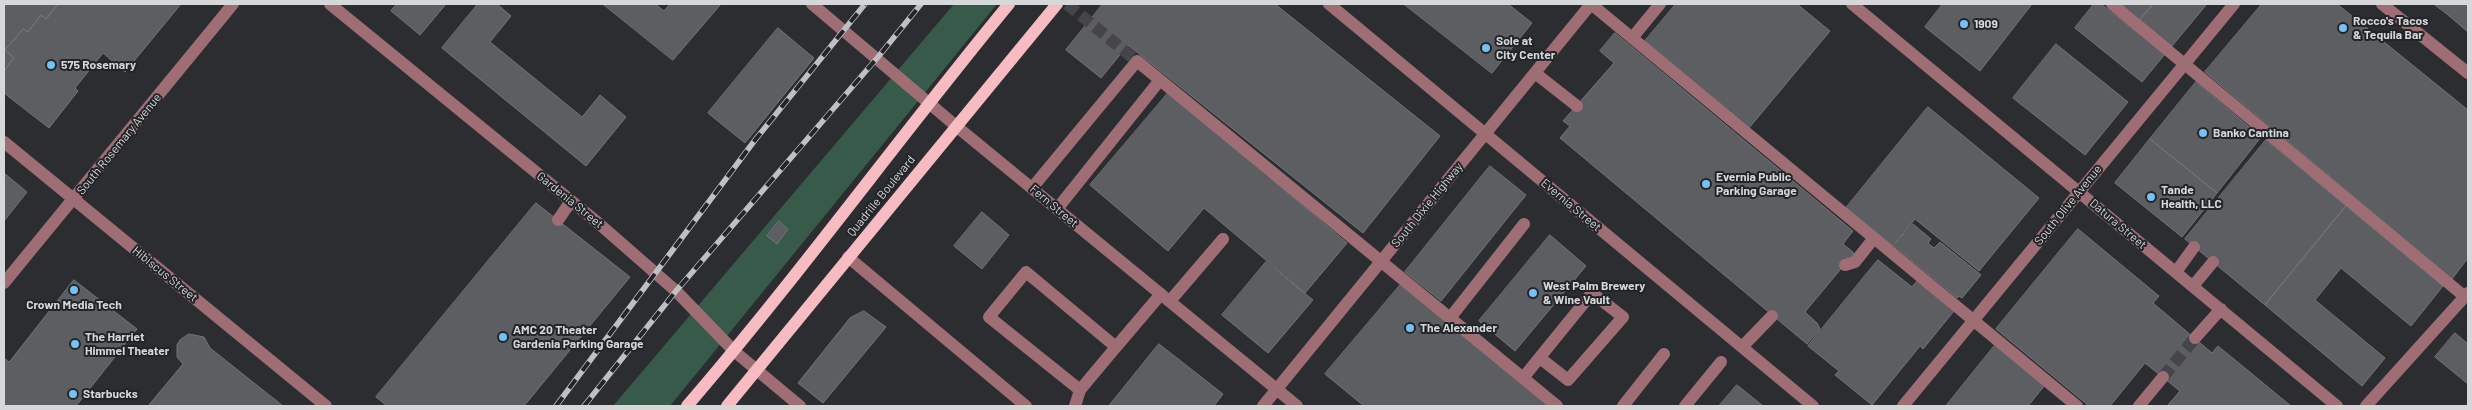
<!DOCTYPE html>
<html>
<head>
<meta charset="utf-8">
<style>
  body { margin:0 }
  #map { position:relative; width:2472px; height:410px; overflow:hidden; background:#2c2d31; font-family:Barlow,sans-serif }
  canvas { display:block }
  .frame { position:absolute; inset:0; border:5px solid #d6d7d9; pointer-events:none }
</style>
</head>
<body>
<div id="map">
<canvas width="2472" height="410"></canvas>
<div class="frame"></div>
</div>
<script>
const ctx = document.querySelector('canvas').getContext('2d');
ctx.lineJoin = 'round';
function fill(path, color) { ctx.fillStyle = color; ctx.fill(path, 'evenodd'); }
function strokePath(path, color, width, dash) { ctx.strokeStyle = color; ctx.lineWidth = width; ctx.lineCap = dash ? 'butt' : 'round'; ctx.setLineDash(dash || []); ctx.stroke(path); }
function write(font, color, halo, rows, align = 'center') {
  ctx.font = font + ' Barlow,sans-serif'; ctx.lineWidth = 4; ctx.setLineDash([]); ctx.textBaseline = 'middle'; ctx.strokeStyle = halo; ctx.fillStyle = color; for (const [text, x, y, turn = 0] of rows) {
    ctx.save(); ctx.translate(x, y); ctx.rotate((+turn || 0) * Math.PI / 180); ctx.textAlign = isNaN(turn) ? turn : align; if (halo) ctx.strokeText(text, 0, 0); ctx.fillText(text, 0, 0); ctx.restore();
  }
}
fill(new Path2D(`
  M 954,4 L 997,4 L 670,406 L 613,406 Z`), '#375a4a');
const building = new Path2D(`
  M 4,4 L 58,4 L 46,19 L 41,15 L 28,32 L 23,29 L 5,50 L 14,58 L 4,71 Z
  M 58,4 L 181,4 L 125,72 L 103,53 L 75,88 L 78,91 L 49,128 L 4,93 L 4,71 L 14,58 L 5,50 L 23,29 L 28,32 L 41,15 L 46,19 Z
  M 397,4 L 446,4 L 420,35 L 391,11 Z
  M 478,4 L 497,4 L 511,16 L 490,42 L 582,117 L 600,95 L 626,117 L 586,166 L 442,48 Z
  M 603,4 L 655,4 L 664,11 L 670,4 L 721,4 L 673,60 Z
  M 1103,4 L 1275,4 L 1440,136 L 1363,233 L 1128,45 L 1101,78 L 1066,50 Z
  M 1404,4 L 1508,4 L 1532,23 L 1492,73 Z
  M 1676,4 L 1797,4 L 1830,31 L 1749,128 L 1645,41 Z
  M 1943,4 L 2032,4 L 1980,71 L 1925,27 Z
  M 2094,4 L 2101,4 L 2165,54 L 2142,82 L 2075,28 Z
  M 2120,4 L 2153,4 L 2140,20 Z
  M 2153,4 L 2207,4 L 2172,46 L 2140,20 Z
  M 2262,4 L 2337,4 L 2468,110 L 2468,258 L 2452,279 L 2205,72 Z
  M 2434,4 L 2468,4 L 2468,32 L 2448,15 Z
  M 778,28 L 814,58 L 745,143 L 708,113 Z
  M 1615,33 L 1853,231 L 1843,244 L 1854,253 L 1805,312 L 1817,323 L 1820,329 L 1807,344 L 1560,138 L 1570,126 L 1563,121 L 1614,63 L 1600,51 Z
  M 2056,44 L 2128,102 L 2085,155 L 2013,98 Z
  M 2196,82 L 2261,137 L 2217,193 L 2150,139 Z
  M 1169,92 L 1347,243 L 1305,293 L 1204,208 L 1168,251 L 1090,185 Z
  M 1928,107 L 2039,198 L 1979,271 L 1915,219 L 1893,246 L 1846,208 Z
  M 2150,139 L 2217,193 L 2182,237 L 2115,183 Z
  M 2266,140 L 2346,206 L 2265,305 L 2185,239 Z
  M 1490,166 L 1526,195 L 1441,301 L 1405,272 Z
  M 4,173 L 27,192 L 4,221 Z
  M 536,203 L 630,277 L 524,406 L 387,406 L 376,397 Z
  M 2346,206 L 2443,286 L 2411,326 L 2341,268 L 2315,300 L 2385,358 L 2362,386 L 2265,305 Z
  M 982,212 L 1009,235 L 982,269 L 954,246 Z
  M 779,221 L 788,229 L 777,244 L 767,236 Z
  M 1913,224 L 1931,239 L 1928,243 L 1934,248 L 1940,242 L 1981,275 L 1962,298 L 1959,296 L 1957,298 L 1894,246 Z
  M 2078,229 L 2159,296 L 2153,303 L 2212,353 L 2218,346 L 2291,406 L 2167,406 L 2180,391 L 2145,363 L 2110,406 L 2089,406 L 1996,329 Z
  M 1550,235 L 1586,266 L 1515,351 L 1479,321 Z
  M 1878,260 L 1912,287 L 1917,281 L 1954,311 L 1923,349 L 1920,346 L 1872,405 L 1835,375 L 1839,371 L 1808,346 Z
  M 1266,262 L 1313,300 L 1268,353 L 1222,315 Z
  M 74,280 L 137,329 L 76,406 L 4,406 L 4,358 L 9,362 Z
  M 1402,283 L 1552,406 L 1364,406 L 1325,374 Z
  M 864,311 L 886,327 L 823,403 L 798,383 L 850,318 Z
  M 2455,333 L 2468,344 L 2468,384 L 2435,357 Z
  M 189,334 L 204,337 L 210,348 L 283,406 L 148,406 L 183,364 L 177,357 L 177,345 L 180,340 Z
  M 1159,344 L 1223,394 L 1214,406 L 1109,406 Z
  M 1996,344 L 2045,385 L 2028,406 L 1946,406 Z
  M 1737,385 L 1763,406 L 1719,406 Z`);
fill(building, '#5c5e62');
strokePath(building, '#737479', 1);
strokePath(new Path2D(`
  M 1067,4 L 1137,61
  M 2163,377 L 2195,338`), '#46464a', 12, [12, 6]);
strokePath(new Path2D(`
  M 330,4 L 597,222 L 676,291 L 734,351 L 800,406
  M 812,4 L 956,126 L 1297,406
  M 1329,4 L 1813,406
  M 1591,4 L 2077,406
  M 1852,4 L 2337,406
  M 2112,4 L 2464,296
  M 2382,4 L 2468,73
  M 1632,38 L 1660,4
  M 1535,73 L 1577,106
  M 4,142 L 326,406
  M 1032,188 L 1137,61 L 1523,378 L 1592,293 L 1623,317 L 1568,380 L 1540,358
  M 1057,209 L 1160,80
  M 558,220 L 571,201
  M 848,257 L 1026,406
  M 1845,265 L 1855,262 L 1874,238
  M 2176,272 L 2194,247
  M 4,283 L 233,4
  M 2193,286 L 2213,262
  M 1170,301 L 1223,239
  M 1450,318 L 1524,224
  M 2195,338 L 2221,309
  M 1116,347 L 1161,294
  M 1742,347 L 1772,316
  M 1523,378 L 1557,406
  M 1075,406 L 1080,390 L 1116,347 L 1026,272 L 989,317 L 1080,390
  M 1263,406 L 1591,4
  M 1623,406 L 1664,354
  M 1685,406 L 1721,362
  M 1903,406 L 2234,4
  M 2139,406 L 2163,377
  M 2366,406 L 2468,293`), '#9e6e74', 12);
strokePath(new Path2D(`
  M 687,406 C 799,276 900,136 1009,4
  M 727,406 L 1057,4`), '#f7bbc2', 12);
const rail = new Path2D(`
  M 556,406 L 755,140 L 865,4
  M 584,406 L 676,291 L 878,57 L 921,4`);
strokePath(rail, '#bfc0c2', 5.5);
strokePath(rail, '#222427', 4, [11]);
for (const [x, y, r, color] of [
  [1964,24,5,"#73c1f5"],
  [2343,28,5,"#73c1f5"],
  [1486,48,5,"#73c1f5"],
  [51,65,5,"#73c1f5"],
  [2203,133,5,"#73c1f5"],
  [1706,184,5,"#73c1f5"],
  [2151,197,5,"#73c1f5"],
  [74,290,5,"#73c1f5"],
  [1533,293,5,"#73c1f5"],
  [1410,328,5,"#73c1f5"],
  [503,337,5,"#73c1f5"],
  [75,344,5,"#73c1f5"],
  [73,394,5,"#73c1f5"]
]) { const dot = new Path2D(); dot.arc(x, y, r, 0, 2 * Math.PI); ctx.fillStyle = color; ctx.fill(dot); strokePath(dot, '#222427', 2); }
write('bold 12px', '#d6d7d9', '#222427', [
  ["Rocco's Tacos",2353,21],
  ["& Tequila Bar",2353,35],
  ["1909",1974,24],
  ["Sole at",1496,41],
  ["City Center",1496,55],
  ["575 Rosemary",61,65],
  ["Banko Cantina",2213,133],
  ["Evernia Public",1716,177],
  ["Parking Garage",1716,191],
  ["Tande",2161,190],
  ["Health, LLC",2161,204],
  ["West Palm Brewery",1543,286],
  ["& Wine Vault",1543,300],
  ["Crown Media Tech",74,305,"center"],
  ["The Alexander",1420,328],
  ["AMC 20 Theater",513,330],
  ["Gardenia Parking Garage",513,344],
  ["The Harriet",85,337],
  ["Himmel Theater",85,351],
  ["Starbucks",83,394]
], 'left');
write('12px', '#d6d7d9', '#222427', [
  ["South Rosemary Avenue",119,144,-51],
  ["Quadrille Boulevard",881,196,-51],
  ["Gardenia Street",570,200,39],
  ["South Dixie Highway",1427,205,-51],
  ["Evernia Street",1571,205,40],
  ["South Olive Avenue",2068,205,-51],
  ["Fern Street",1054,206,40],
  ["Datura Street",2118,224,40],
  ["Hibiscus Street",165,274,39]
]);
</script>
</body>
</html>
